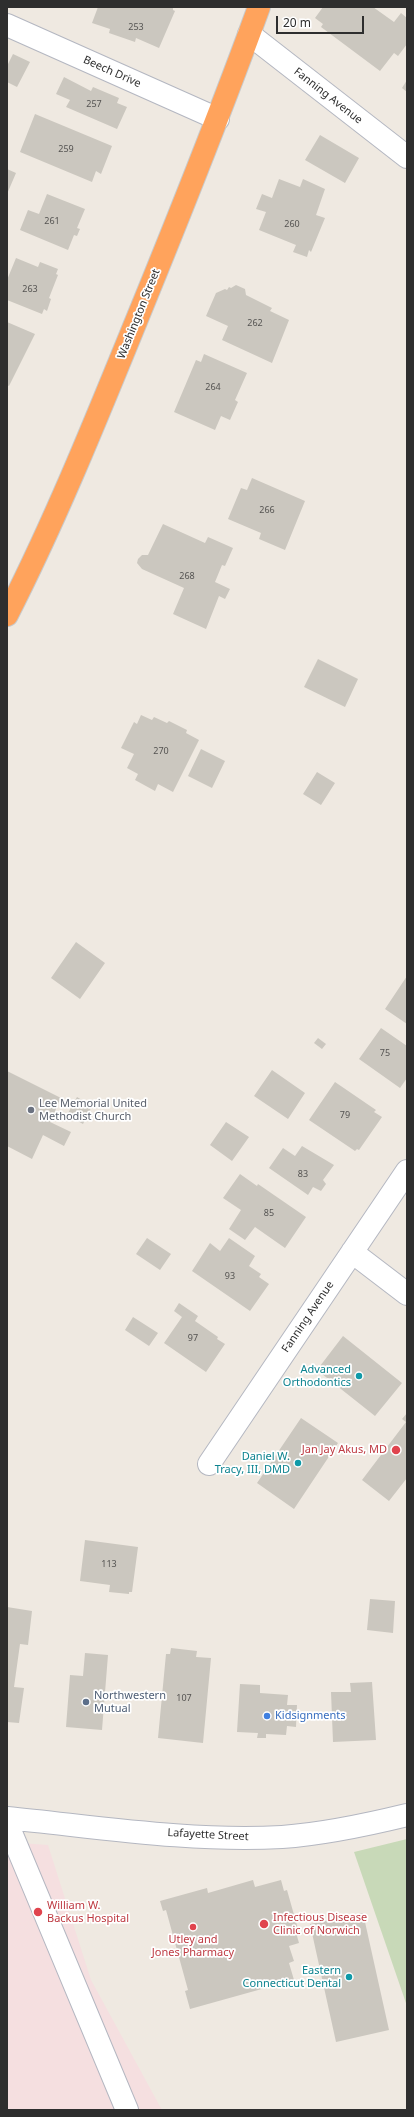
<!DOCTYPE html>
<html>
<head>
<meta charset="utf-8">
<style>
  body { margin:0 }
  #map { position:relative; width:414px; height:2117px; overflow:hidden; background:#efe9e1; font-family:"Noto Sans",sans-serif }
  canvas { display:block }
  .frame { position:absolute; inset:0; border:8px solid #2e2e2e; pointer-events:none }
  .scale { position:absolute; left:276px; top:16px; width:88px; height:18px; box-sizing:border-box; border:2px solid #2e2e2e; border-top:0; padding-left:5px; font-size:12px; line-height:14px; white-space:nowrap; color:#2e2e2e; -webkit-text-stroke:3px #fff; paint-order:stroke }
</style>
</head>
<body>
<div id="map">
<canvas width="414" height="2117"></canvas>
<div class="frame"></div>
<div class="scale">20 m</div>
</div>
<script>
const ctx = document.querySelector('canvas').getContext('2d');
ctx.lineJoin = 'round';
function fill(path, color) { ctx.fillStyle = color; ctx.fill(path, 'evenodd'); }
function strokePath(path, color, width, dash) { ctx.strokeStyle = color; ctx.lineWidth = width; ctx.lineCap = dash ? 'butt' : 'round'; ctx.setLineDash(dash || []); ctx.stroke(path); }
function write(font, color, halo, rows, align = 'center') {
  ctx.font = font + ' "Noto Sans",sans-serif'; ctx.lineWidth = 3.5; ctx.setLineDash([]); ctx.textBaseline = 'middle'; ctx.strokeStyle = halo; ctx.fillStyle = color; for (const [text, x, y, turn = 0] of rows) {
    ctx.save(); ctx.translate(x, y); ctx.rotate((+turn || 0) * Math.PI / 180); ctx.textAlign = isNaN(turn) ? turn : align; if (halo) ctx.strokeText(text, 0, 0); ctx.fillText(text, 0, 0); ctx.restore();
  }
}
fill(new Path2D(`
  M 7,1842 L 48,1845 L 91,1980 L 162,2110 L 7,2110 Z`), '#f5dfe0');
fill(new Path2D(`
  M 407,1839 L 407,2006 L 354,1852 Z`), '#c8d9b8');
fill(new Path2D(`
  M 98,7 L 173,7 L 173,10 L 175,11 L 159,48 L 136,38 L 135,42 L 109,33 L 110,29 L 92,23 Z
  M 323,7 L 373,7 L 394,22 L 401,13 L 407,18 L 407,44 L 398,56 L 394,53 L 380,71 L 321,27 L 323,24 L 315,18 Z
  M 13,54 L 30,62 L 17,87 L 7,82 L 7,66 Z
  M 64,77 L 91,91 L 93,87 L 119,98 L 117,103 L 127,107 L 117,129 L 66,107 L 70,100 L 56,94 Z
  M 407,80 L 407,92 L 402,88 Z
  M 35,114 L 112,146 L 101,174 L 96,171 L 92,182 L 20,152 Z
  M 320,135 L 359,158 L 345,183 L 305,160 Z
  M 7,169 L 16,173 L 7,194 Z
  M 279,179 L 300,187 L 303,179 L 325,189 L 316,215 L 325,218 L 311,252 L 309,250 L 307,257 L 293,252 L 296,245 L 259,230 L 266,212 L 256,209 L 262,194 L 272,198 Z
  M 47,194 L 85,209 L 77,228 L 80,229 L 77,236 L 74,235 L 68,250 L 20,230 L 28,210 L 39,214 Z
  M 16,258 L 38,267 L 40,262 L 58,269 L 56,274 L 58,275 L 49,298 L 51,299 L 47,311 L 44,309 L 42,314 L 7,300 L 7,280 Z
  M 236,285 L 245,289 L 246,295 L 272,308 L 270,311 L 289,320 L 272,363 L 222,340 L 228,326 L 206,316 L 216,293 L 225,289 L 227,290 L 229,287 L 231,288 Z
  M 7,322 L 35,334 L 9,386 L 7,385 Z
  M 204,354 L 247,373 L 235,400 L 238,402 L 230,420 L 221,416 L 215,430 L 174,412 L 196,360 L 201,362 Z
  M 252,478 L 305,501 L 285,550 L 259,539 L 261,533 L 228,519 L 241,488 L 247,490 Z
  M 163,524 L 205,543 L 208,537 L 233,548 L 225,566 L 222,565 L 215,582 L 230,589 L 225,599 L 219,596 L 206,629 L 173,614 L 184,588 L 142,569 L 137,563 L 138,559 L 142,555 L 148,555 Z
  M 318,659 L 358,679 L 345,707 L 304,687 Z
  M 141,715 L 152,720 L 154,717 L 167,723 L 169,721 L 187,730 L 186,733 L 199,740 L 173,792 L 158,784 L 155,791 L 135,780 L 138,774 L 127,768 L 134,754 L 121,748 L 134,722 L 137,724 Z
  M 201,749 L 225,761 L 212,788 L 188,776 Z
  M 317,772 L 335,783 L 321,805 L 303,794 Z
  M 76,942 L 105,963 L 80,999 L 51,978 Z
  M 407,976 L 407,1024 L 385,1009 Z
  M 381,1028 L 407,1046 L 407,1078 L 400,1088 L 359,1059 Z
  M 318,1038 L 326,1044 L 322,1049 L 314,1043 Z
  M 272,1070 L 305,1093 L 288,1119 L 254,1096 Z
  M 7,1071 L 61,1098 L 50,1122 L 71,1132 L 64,1146 L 43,1135 L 32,1159 L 7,1146 Z
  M 335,1082 L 376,1110 L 374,1112 L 382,1117 L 359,1150 L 357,1149 L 355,1151 L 309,1120 Z
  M 77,1097 L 92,1106 L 83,1124 L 67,1115 Z
  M 226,1122 L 249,1137 L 232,1161 L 210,1145 Z
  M 302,1146 L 334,1165 L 323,1180 L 326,1184 L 321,1191 L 313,1187 L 308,1195 L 269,1168 L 283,1148 L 295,1156 Z
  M 240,1174 L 257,1186 L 258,1184 L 306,1217 L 285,1248 L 255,1227 L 245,1240 L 229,1229 L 241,1210 L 223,1198 Z
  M 147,1238 L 171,1254 L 160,1270 L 136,1254 Z
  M 229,1238 L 255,1256 L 249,1266 L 261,1274 L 259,1277 L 269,1284 L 250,1311 L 192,1271 L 210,1243 L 220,1251 Z
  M 179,1303 L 198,1316 L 195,1321 L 218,1337 L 217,1339 L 225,1344 L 206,1372 L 164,1343 L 182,1317 L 174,1311 Z
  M 133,1317 L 158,1333 L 149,1346 L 125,1330 Z
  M 343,1336 L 402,1383 L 375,1416 L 317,1370 Z
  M 407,1413 L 407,1478 L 389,1501 L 362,1480 L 406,1422 L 402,1419 Z
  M 301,1418 L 338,1443 L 294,1509 L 257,1483 Z
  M 85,1540 L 138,1547 L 132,1592 L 129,1592 L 129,1594 L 109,1592 L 110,1585 L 80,1581 Z
  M 370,1599 L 395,1601 L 393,1633 L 367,1630 Z
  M 7,1607 L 32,1611 L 28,1645 L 20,1644 L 14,1687 L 24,1688 L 19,1723 L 7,1722 Z
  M 171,1648 L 197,1651 L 196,1657 L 211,1658 L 203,1743 L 158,1738 L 166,1654 L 170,1654 Z
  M 85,1653 L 108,1655 L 102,1730 L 66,1727 L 70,1675 L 83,1676 Z
  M 372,1682 L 376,1740 L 333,1742 L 331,1692 L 351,1692 L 350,1683 Z
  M 240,1684 L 260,1685 L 260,1693 L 288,1695 L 287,1705 L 297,1705 L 296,1727 L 287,1726 L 286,1735 L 266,1734 L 266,1738 L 257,1738 L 258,1733 L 237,1732 Z
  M 253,1880 L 255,1887 L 281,1880 L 284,1891 L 287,1890 L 300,1936 L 297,1936 L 299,1943 L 289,1946 L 294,1961 L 289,1963 L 294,1980 L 190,2009 L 185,1991 L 188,1990 L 166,1910 L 163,1911 L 160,1901 L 207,1888 L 208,1893 Z
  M 363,1913 L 389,2030 L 336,2042 L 310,1924 Z`), '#cbc7bf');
const minor = new Path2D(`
  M 7,25 L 218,119
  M 249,34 L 407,157
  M 352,1252 L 407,1294
  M 209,1464 L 407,1171
  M 7,1818 C 98,1827 190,1842 282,1837 C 324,1834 366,1825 407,1815
  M 7,1823 L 127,2110`);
const highway = new Path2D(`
  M 7,615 C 55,521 95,422 135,324 C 178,219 220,114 259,7`);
strokePath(minor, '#b4b7c1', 24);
strokePath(highway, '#c9c9c9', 24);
strokePath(minor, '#fff', 22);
strokePath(highway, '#ffa35c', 22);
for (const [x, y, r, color] of [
  [31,1110,4,"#6b7280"],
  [359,1376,4,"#0f9aa8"],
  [396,1450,5,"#e0444e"],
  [298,1463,4,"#0f9aa8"],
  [86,1702,4,"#5c6f8a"],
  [267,1716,4,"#3f7fe0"],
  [38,1912,5,"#e0444e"],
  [264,1924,5,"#e0444e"],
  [193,1927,4,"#e0444e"],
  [349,1977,4,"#0f9aa8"]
]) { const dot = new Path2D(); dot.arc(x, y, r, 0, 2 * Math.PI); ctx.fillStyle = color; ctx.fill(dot); strokePath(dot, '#fff', 1.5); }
write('9px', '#555452', null, [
  ["253",136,27],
  ["257",94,104],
  ["259",66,149],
  ["261",52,221],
  ["260",292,224],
  ["263",30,289],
  ["262",255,323],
  ["264",213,387],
  ["266",267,510],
  ["268",187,576],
  ["270",161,751],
  ["75",385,1053],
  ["79",345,1115],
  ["83",303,1174],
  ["85",269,1213],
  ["93",230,1276],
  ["97",193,1338],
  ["113",109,1564],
  ["107",184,1698]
]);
write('11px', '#2e2e2e', '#fff', [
  ["Beech Drive",112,72,24],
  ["Fanning Avenue",328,96,38],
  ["Washington Street",139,314,-68],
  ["Fanning Avenue",308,1317,-56],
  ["Lafayette Street",208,1835,3]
]);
write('11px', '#5b616d', '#fff', [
  ["Lee Memorial United",39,1104],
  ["Methodist Church",39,1117]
], 'left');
write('11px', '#0d838f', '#fff', [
  ["Advanced",351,1370],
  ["Orthodontics",351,1383],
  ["Daniel W.",290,1457],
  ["Tracy, III, DMD",290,1470],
  ["Eastern",341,1971],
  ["Connecticut Dental",341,1984]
], 'right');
write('11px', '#be3a42', '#fff', [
  ["Jan Jay Akus, MD",387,1450,"right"],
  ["William W.",47,1906],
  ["Backus Hospital",47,1919],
  ["Infectious Disease",273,1918],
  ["Clinic of Norwich",273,1931],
  ["Utley and",193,1940,"center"],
  ["Jones Pharmacy",193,1953,"center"]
], 'left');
write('11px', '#4e5e75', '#fff', [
  ["Northwestern",94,1696],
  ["Mutual",94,1709]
], 'left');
write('11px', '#366cbe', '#fff', [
  ["Kidsignments",275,1716]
], 'left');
</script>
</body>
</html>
